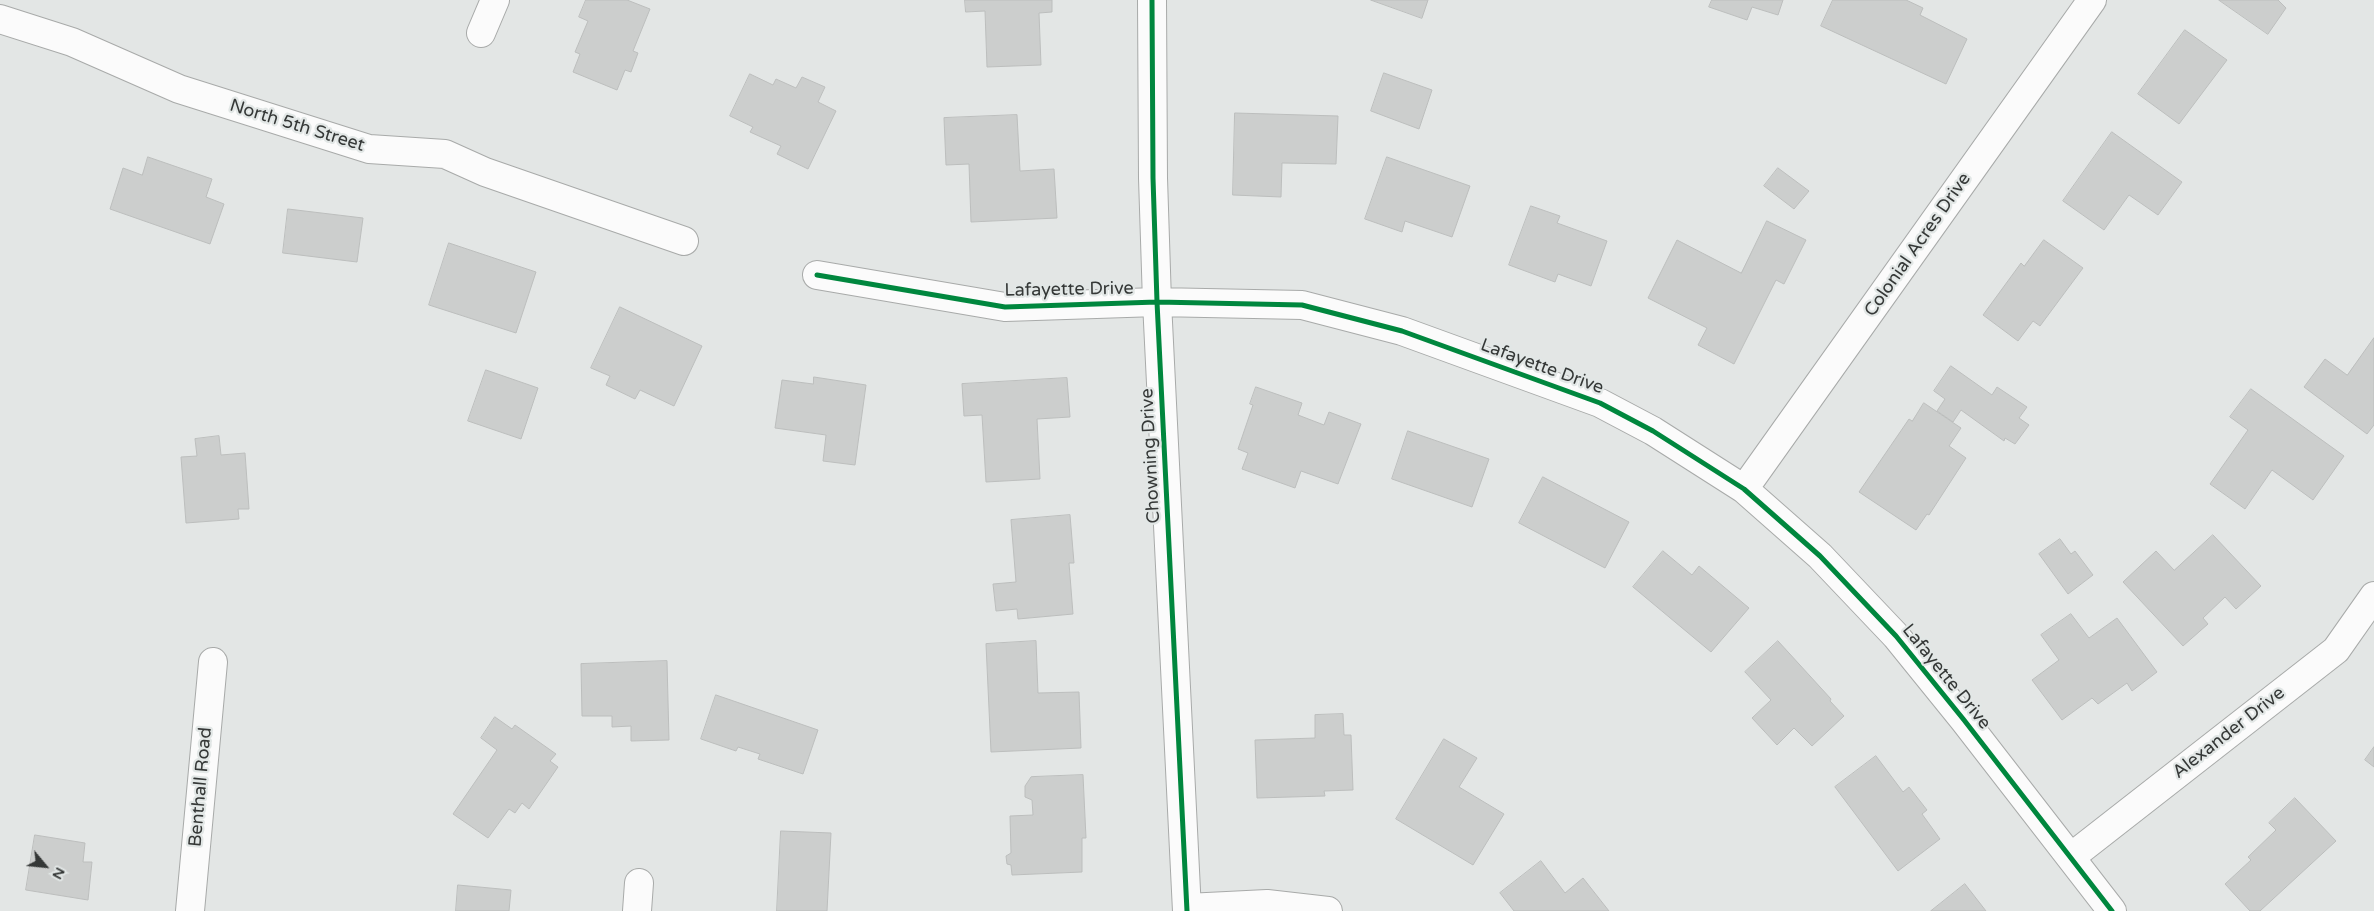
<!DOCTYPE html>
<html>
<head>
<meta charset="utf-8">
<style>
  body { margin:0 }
  #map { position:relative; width:2374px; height:911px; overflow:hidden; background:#e3e6e5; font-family:"Varela Round",sans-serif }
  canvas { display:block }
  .north { position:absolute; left:20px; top:841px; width:50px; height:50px; -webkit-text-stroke:4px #e2e7e6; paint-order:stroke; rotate:118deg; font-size:14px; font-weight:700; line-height:20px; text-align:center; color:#353837 }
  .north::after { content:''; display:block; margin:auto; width:18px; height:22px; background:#353837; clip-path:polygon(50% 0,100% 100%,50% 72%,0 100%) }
</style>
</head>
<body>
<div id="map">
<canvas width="2374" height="911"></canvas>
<div class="north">N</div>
</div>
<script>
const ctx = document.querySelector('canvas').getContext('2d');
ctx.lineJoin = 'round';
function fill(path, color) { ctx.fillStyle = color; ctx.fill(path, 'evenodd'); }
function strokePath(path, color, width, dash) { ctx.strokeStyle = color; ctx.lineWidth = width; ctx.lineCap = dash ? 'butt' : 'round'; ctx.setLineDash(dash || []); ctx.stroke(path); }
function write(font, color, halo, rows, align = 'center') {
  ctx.font = font + ' "Varela Round",sans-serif'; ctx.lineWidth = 4.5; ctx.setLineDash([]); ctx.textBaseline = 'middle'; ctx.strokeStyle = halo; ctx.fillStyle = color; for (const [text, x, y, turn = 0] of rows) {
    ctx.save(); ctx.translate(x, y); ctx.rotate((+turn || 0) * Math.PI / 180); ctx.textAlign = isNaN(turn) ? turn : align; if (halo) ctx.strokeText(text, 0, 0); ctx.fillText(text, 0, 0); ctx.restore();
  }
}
const building = new Path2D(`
  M 586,0 L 627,0 L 650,9 L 633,51 L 638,53 L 631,72 L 625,70 L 617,90 L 573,72 L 580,54 L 575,52 L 588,21 L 579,17 Z
  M 965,0 L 1052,0 L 1052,12 L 1039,13 L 1041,65 L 987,67 L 985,11 L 966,12 Z
  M 1371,0 L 1428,0 L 1422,18 Z
  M 1712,0 L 1783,0 L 1778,15 L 1752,7 L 1747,20 L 1709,7 Z
  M 1833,0 L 1906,0 L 1923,8 L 1920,15 L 1967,39 L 1946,84 L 1821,26 Z
  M 2219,0 L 2278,0 L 2286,8 L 2268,34 Z
  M 2185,30 L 2227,60 L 2179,124 L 2138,94 Z
  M 1384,73 L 1432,90 L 1419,129 L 1371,111 Z
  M 750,74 L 773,85 L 776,79 L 796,88 L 802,77 L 825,87 L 818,102 L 836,111 L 808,169 L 777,154 L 781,146 L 750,132 L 753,127 L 730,116 Z
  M 1235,113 L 1338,116 L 1336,164 L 1282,163 L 1281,197 L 1233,195 Z
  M 1017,115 L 1020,171 L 1054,169 L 1057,218 L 971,222 L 969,164 L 946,165 L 944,118 Z
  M 2112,132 L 2182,182 L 2158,215 L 2129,195 L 2104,230 L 2063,201 Z
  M 148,157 L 212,179 L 206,197 L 224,204 L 210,244 L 110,209 L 123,168 L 142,175 Z
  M 1387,157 L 1470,186 L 1452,237 L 1405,221 L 1402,232 L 1365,219 Z
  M 1778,168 L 1809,191 L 1794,209 L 1764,186 Z
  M 1531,206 L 1560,216 L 1557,223 L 1607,241 L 1591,286 L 1558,274 L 1555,282 L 1509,265 Z
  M 288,209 L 363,218 L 357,262 L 283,253 Z
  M 1767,221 L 1806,240 L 1784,284 L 1776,280 L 1734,364 L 1698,345 L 1707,328 L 1648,298 L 1677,240 L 1741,273 Z
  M 2044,240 L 2083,268 L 2040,326 L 2033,321 L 2018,341 L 1983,315 L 2021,263 L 2024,266 Z
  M 449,243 L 536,272 L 516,333 L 429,305 Z
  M 620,307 L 702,346 L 674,406 L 640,390 L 635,399 L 606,385 L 610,376 L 591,368 Z
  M 2374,338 L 2374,425 L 2367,434 L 2304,387 L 2325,359 L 2347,375 Z
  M 1951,366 L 1992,395 L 1997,387 L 2027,407 L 2019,418 L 2029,425 L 2015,444 L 2005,438 L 2004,441 L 1961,410 L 1953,422 L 1937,411 L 1945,399 L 1934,391 Z
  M 486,370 L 538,388 L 521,439 L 468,421 Z
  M 814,377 L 866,385 L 855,465 L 823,461 L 826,435 L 775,428 L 782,380 L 813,384 Z
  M 1067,378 L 1070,417 L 1037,419 L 1040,479 L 986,482 L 982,415 L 964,416 L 962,384 Z
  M 1256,387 L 1302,403 L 1298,415 L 1324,425 L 1329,412 L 1361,424 L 1338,484 L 1301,471 L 1295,488 L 1242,469 L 1248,453 L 1238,449 L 1253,405 L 1250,404 Z
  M 2251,389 L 2344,456 L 2313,500 L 2272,470 L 2245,509 L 2210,484 L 2248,430 L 2230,417 Z
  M 1924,403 L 1961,428 L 1949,446 L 1966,458 L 1929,515 L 1927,514 L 1916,530 L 1859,492 L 1909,419 L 1912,421 Z
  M 1408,431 L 1489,459 L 1472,507 L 1392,479 Z
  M 219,436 L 221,455 L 245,453 L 249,509 L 238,509 L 239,519 L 186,523 L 181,457 L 197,456 L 195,439 Z
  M 1543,477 L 1629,522 L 1605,568 L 1519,523 Z
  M 1070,515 L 1074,563 L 1069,563 L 1073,614 L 1018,619 L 1017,609 L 996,611 L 993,584 L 1016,582 L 1011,520 Z
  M 2213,535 L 2261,586 L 2236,609 L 2225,597 L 2203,618 L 2208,624 L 2183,646 L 2123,582 L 2156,551 L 2174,570 Z
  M 2060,539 L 2071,554 L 2075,551 L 2093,575 L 2068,594 L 2039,554 Z
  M 1663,551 L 1692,575 L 1699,566 L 1749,608 L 1711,652 L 1633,587 Z
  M 2071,614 L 2089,638 L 2117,618 L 2157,672 L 2132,691 L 2127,683 L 2098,704 L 2092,698 L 2062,720 L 2032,680 L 2059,660 L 2041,635 Z
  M 1036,641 L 1038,693 L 1079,692 L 1081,748 L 991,752 L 986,644 Z
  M 1778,641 L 1831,699 L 1830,701 L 1844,716 L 1812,746 L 1794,728 L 1777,745 L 1752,718 L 1771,700 L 1745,672 Z
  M 667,661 L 669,740 L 631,741 L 631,726 L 612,727 L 612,716 L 582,716 L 581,664 Z
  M 716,695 L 818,730 L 803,774 L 758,759 L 760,754 L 738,747 L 736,751 L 701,739 Z
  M 1343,714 L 1344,735 L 1351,735 L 1353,790 L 1324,791 L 1325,796 L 1257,798 L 1255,740 L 1315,738 L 1315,715 Z
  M 495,717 L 512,729 L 515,725 L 556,754 L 550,761 L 558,767 L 529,809 L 522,803 L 515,813 L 509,809 L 488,838 L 453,814 L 497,750 L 481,738 Z
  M 1444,739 L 1477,758 L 1459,787 L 1504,814 L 1473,865 L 1396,819 Z
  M 2374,747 L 2374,767 L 2365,760 Z
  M 1876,756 L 1903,792 L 1909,787 L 1927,810 L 1922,814 L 1940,839 L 1898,871 L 1835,787 Z
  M 1083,775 L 1086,838 L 1082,838 L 1082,872 L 1012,875 L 1011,865 L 1007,864 L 1006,856 L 1011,853 L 1010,816 L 1033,815 L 1032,800 L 1025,797 L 1025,786 L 1031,777 Z
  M 2295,798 L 2336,841 L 2260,911 L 2250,911 L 2225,884 L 2251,860 L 2248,857 L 2276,830 L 2269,823 Z
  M 781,831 L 831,833 L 827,911 L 777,911 Z
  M 35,835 L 85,843 L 83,862 L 92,862 L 88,900 L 26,890 Z
  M 1541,861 L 1565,893 L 1583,878 L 1609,911 L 1514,911 L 1500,893 Z
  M 1965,884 L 1986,911 L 1931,911 Z
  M 458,885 L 511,890 L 509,911 L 456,911 Z`);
fill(building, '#cccecd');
strokePath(building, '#bcbebd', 1);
const street = new Path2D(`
  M 1152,0 L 1153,178 L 1157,302 L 1187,911
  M 0,19 L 72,42 L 179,89 L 369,149 L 445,154 L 485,172 L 684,241
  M 481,33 L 495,0
  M 817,275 L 1005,307 L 1157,302 L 1302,305 L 1402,331 L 1600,403 L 1653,431 L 1744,489 L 1820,556 L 1896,636 L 1964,720 L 2112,911
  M 1744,489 L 2092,0
  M 2071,857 L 2336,650 L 2374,596
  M 1187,908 L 1267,904 L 1328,911
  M 190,911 L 213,662
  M 637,911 L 639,883`);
strokePath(street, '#a8aaa9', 30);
strokePath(street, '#fbfbfb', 28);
strokePath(new Path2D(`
  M 1152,0 L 1153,178 L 1157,302 L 1187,911
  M 817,275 L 1005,307 L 1157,302 L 1302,305 L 1402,331 L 1600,403 L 1653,431 L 1744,489 L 1820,556 L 1896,636 L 1964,720 L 2112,911`), '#00873e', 5);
write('18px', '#353837', '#e2e7e6', [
  ["North 5th Street",297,126,17],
  ["Colonial Acres Drive",1918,245,-55],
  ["Lafayette Drive",1069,290,-1],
  ["Lafayette Drive",1542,367,20],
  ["Chowning Drive",1151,456,-93],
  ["Lafayette Drive",1946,677,51],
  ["Alexander Drive",2229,733,-38],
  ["Benthall Road",201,787,-85]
]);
</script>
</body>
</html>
